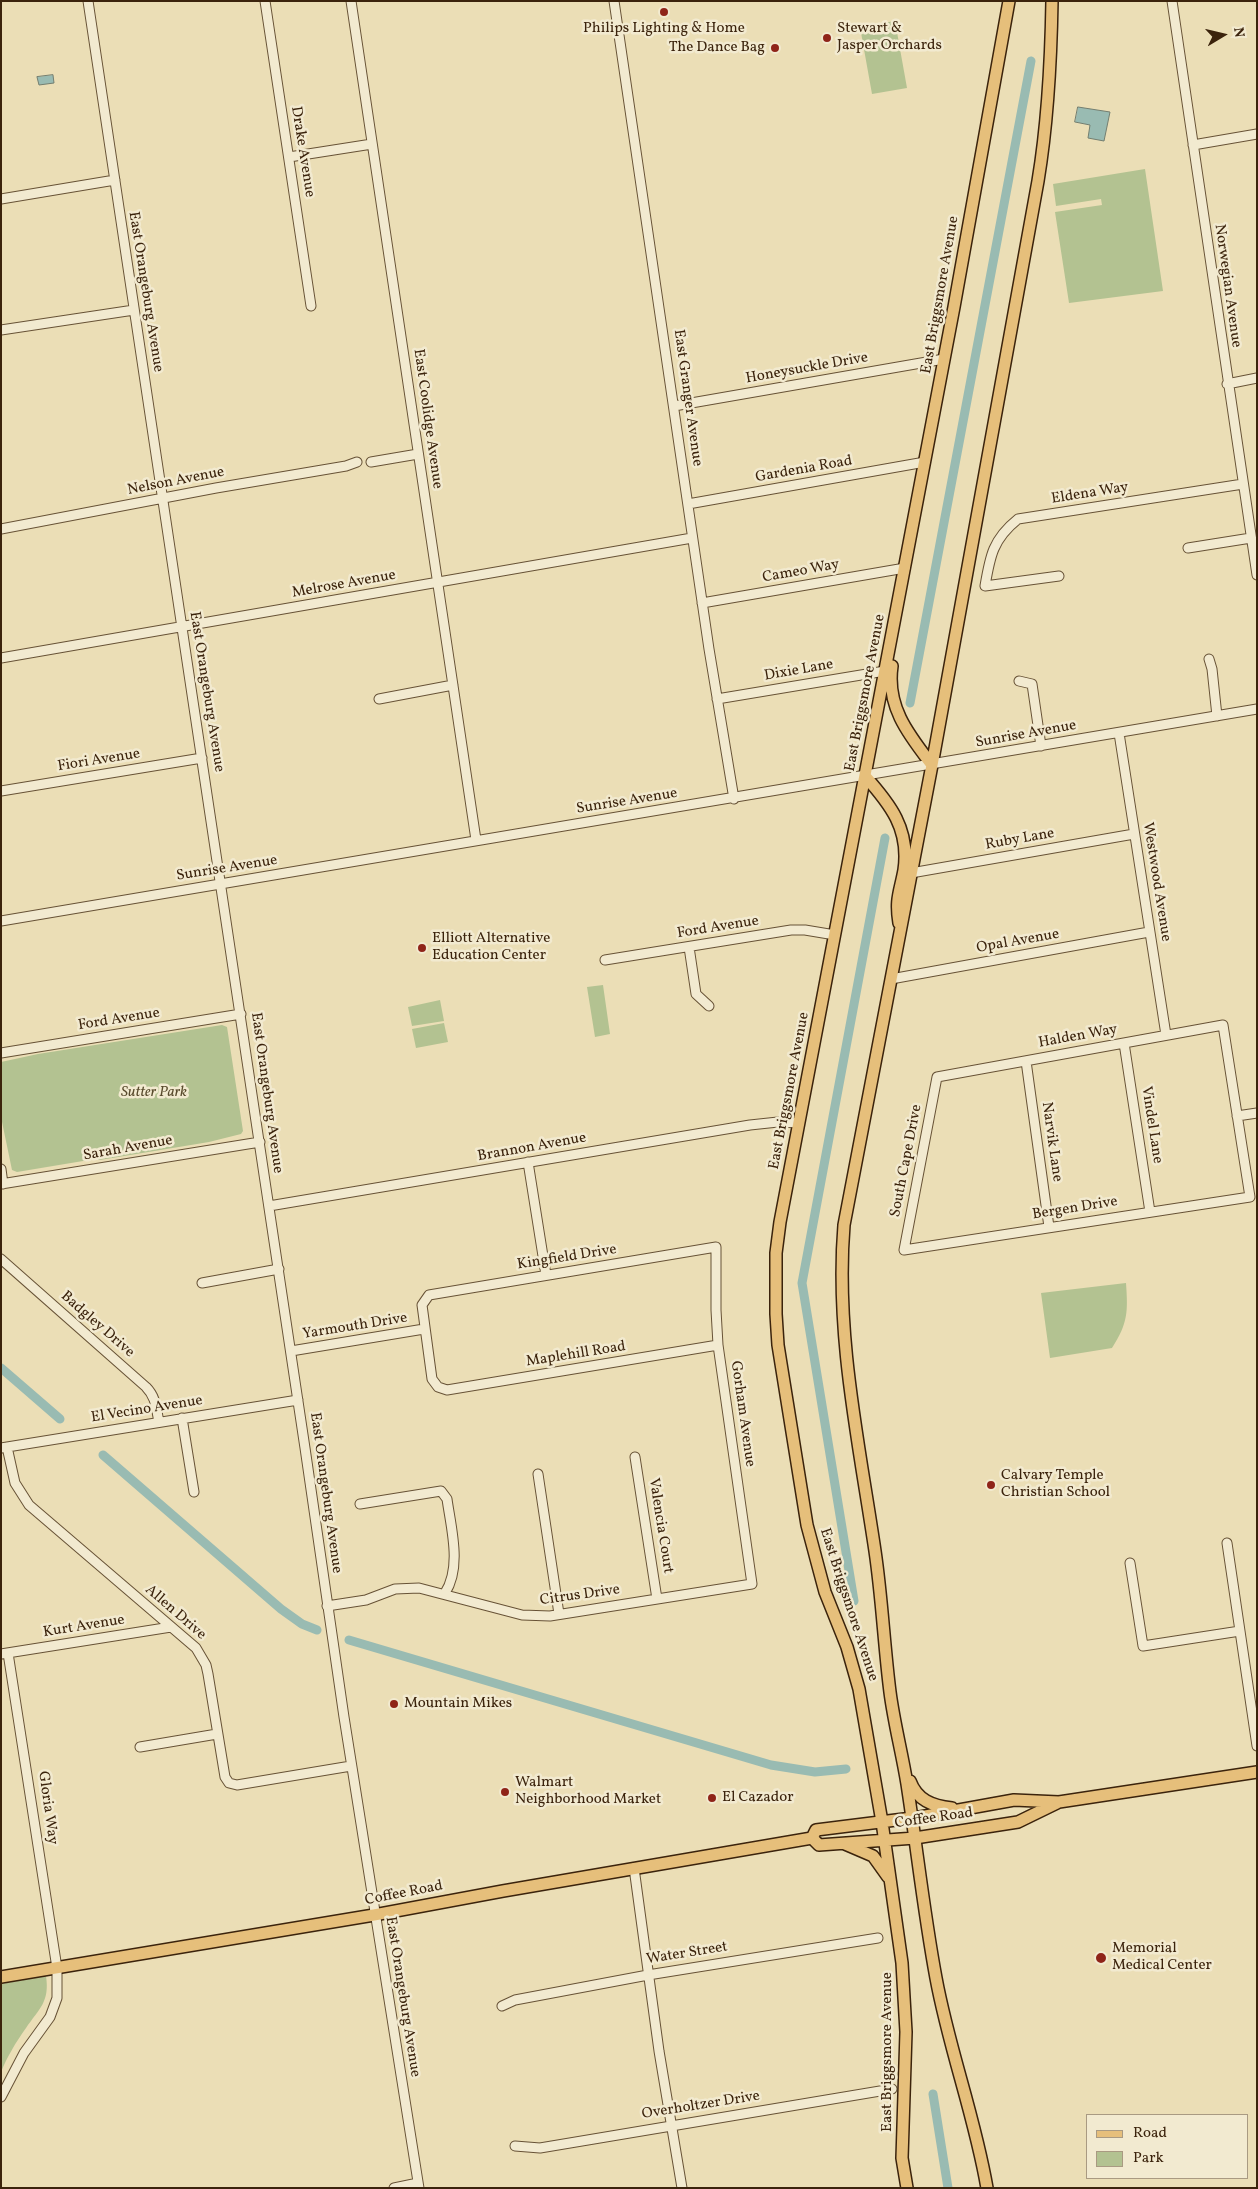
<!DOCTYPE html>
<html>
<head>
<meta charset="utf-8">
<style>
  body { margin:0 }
  #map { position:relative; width:1258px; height:2189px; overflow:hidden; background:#ebdeb6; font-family:Vollkorn,serif }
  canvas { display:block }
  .frame { position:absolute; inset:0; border:2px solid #3b230c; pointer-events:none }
  .legend { position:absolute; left:1086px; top:2114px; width:162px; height:65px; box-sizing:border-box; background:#f2ead0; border:1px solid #a99a82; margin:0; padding:6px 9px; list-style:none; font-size:15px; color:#3b230c }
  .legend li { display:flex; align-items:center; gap:10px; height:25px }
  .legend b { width:25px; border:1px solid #a99a82 }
  .north { position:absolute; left:1198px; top:10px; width:50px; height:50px; -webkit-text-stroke:4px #f2ead0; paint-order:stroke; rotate:81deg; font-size:14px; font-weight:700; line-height:20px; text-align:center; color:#3b230c }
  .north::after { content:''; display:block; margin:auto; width:18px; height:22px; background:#3b230c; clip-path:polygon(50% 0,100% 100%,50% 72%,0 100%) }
</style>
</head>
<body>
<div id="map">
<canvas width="1258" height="2189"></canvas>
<div class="frame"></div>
<ul class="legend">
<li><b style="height:6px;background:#e6bf7b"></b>Road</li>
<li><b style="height:14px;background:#b3c291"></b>Park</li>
</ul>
<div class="north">N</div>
</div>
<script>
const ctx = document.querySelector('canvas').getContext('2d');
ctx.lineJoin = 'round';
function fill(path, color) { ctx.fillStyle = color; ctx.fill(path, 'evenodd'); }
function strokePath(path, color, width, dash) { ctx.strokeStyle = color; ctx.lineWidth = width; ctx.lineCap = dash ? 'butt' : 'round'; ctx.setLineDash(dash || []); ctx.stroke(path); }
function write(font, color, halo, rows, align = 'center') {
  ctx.font = font + ' Vollkorn,serif'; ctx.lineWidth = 5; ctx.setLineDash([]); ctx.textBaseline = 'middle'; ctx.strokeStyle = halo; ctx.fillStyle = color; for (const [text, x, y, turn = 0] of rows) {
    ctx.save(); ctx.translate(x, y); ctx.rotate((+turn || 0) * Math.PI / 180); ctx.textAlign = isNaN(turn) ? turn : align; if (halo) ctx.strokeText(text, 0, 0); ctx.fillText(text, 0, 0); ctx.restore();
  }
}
fill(new Path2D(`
  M 895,21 L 907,88 L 872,94 L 860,27 Z
  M 1145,169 L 1163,291 L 1069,303 L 1055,212 L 1102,205 L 1101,199 L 1056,206 L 1053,184 Z
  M 603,985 L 610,1034 L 595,1037 L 587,987 Z
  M 440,1000 L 444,1021 L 412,1026 L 408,1007 Z
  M 444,1023 L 448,1042 L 416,1048 L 412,1029 Z
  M 222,1025 L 227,1027 L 243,1131 L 241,1134 L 209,1142 L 100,1160 L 89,1160 L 17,1172 L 12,1170 L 1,1117 L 1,1062 L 38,1054 Z
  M 1126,1283 C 1128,1312 1128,1323 1112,1348 L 1050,1358 L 1041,1293 Z
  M 46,1976 C 50,2002 39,2009 26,2028 C 16,2042 7,2057 1,2072 L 1,1984 Z`), '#b3c291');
const water = new Path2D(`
  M 53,75 L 54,83 L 39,85 L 37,77 Z
  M 1078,107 L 1110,112 L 1104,141 L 1088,138 L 1090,125 L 1075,122 Z`);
fill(water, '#99bbb2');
strokePath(water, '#737e70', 1);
strokePath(new Path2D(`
  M 910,703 L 1031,61
  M 1,1368 L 60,1419
  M 103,1455 L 281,1609 L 302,1624 L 317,1630
  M 854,1601 L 802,1283 L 885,838
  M 349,1640 L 771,1765 L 815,1772 L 846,1769
  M 933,2094 L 948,2188`), '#99bbb2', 9);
const minor = new Path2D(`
  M 88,1 L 305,1448 L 344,1717 L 419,2188
  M 265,1 L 311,306
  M 351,1 L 476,840
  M 614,1 L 709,649 L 734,799
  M 1172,1 L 1257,575
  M 1193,145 L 1257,134
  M 289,157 L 372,144
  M 1,199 L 115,180
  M 1,330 L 134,310
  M 1227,384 L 1257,378
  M 674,406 L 944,359
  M 371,462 L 418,454
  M 688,504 L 925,462
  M 1,529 L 216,488 L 346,466 L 357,462
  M 1188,548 L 1251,538
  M 1059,576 L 985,586 C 990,556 993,539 1018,519 L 1243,484
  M 702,603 L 905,568
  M 1,658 L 692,538
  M 1209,659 L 1212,669 L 1217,716
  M 1019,681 L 1032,684 L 1041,746
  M 379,699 L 453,685
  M 717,699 L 885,671
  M 1119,733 L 1166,1035
  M 1,791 L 202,758
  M 911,873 L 1134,834
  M 1,921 L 1257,709
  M 689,947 L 696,994 L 709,1006
  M 605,960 L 791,930 L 805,930 L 835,935
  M 891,979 L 1149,932
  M 1223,1025 L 1250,1197 L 904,1250 L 937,1077 Z
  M 1124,1043 L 1150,1212
  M 1,1053 L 241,1014
  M 1026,1061 L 1049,1227
  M 1237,1116 L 1257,1113
  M 528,1162 L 546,1275
  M 1,1169 L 3,1184
  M 1,1184 L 260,1142
  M 269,1206 L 750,1125 L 778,1122 L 799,1123
  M 1,1259 L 146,1387 C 156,1397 156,1408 159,1422
  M 202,1283 L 279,1269
  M 291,1351 L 424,1329
  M 182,1418 L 194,1492
  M 7,1447 L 15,1483 L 29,1505 L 196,1648 L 206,1665 L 208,1674 L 225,1777 L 229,1783 L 237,1785 L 351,1766
  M 1,1448 L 298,1400
  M 635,1457 L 657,1599
  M 538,1474 L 559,1614
  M 360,1504 L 441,1491 L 447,1499 C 451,1528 462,1567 445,1593
  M 1227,1543 L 1257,1746
  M 1130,1563 L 1143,1646 L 1240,1631
  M 327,1606 L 366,1600 L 395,1589 L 419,1588 L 522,1615 L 550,1616 L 752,1584 L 718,1345 L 716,1310 L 716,1247 L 435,1294 L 429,1295 L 422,1305 L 432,1379 L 438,1387 L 447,1390 L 718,1345
  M 1,1654 L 171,1627
  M 140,1747 L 217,1734
  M 634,1868 L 659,2051 L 682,2188
  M 502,2006 L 515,2000 L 648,1975 L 878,1938
  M 1,2097 L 24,2053 L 50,2017 L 57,1998 L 57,1968 L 8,1653
  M 515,2146 L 540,2148 L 892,2089
  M 394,2188 L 418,2183`);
const major = new Path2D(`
  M 892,666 C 886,707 909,735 932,765
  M 865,776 C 890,804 910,829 904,870 C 900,892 895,899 899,923
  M 910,1781 C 917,1800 932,1806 952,1808
  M 812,1838 L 816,1830 L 920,1817 L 1014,1800 L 1059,1802 L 1257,1772
  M 812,1838 L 819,1845 L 915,1838 L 1018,1822 L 1057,1803
  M 845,1844 L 873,1856 L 888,1877
  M 1,1977 L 374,1915 L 503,1891 L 812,1838
  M 907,2188 L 902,2158 L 906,2032 L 902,1963 L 882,1822 L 859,1689 L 847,1647 L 825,1592 L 807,1525 L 778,1345 L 776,1314 L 776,1253 L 780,1222 L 954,307 L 1009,1
  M 987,2188 C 975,2117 949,2049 936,1978 C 924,1914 917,1849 907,1784 C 902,1753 894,1723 890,1692 C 884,1645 882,1598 875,1551 C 859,1443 835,1334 844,1225 L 932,765 L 1038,181 C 1048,121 1051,62 1052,1`);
strokePath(minor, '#675236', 11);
strokePath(major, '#3b230c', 14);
strokePath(minor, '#f2ead0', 9);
strokePath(major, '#e6bf7b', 11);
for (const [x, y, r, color] of [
  [664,12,5,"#8f2418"],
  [827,38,5,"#8f2418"],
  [775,48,5,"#8f2418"],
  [422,948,5,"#8f2418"],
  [991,1485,5,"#8f2418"],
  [394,1704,5,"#8f2418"],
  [505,1792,5,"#8f2418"],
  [712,1798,5,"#8f2418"],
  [1101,1958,6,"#8f2418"]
]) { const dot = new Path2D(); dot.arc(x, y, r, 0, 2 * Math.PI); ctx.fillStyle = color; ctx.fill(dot); strokePath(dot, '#f2ead0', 2); }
write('15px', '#3b230c', '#f2ead0', [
  ["Philips Lighting & Home",664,29,"center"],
  ["Stewart &",837,29],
  ["Jasper Orchards",837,46],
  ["The Dance Bag",765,48,"right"],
  ["Elliott Alternative",432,939],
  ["Education Center",432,956],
  ["Calvary Temple",1001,1476],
  ["Christian School",1001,1493],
  ["Mountain Mikes",404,1704],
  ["Walmart",515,1783],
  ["Neighborhood Market",515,1800],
  ["El Cazador",722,1798],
  ["Memorial",1112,1949],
  ["Medical Center",1112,1966]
], 'left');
write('15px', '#3b230c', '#f2ead0', [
  ["Drake Avenue",302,152,81],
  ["Norwegian Avenue",1227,286,82],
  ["East Orangeburg Avenue",145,292,81],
  ["East Briggsmore Avenue",941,295,-80],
  ["Honeysuckle Drive",807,369,-10],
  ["East Granger Avenue",687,398,82],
  ["East Coolidge Avenue",427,419,82],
  ["Gardenia Road",804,470,-10],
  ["Nelson Avenue",176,482,-11],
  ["Eldena Way",1090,494,-9],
  ["Cameo Way",801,572,-10],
  ["Melrose Avenue",344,585,-10],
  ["Dixie Lane",799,671,-10],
  ["East Orangeburg Avenue",206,692,81],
  ["East Briggsmore Avenue",866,693,-79],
  ["Sunrise Avenue",1026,735,-10],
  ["Fiori Avenue",99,761,-9],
  ["Sunrise Avenue",627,802,-9],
  ["Ruby Lane",1020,840,-10],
  ["Sunrise Avenue",227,869,-9],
  ["Westwood Avenue",1156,882,81],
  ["Ford Avenue",718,928,-9],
  ["Opal Avenue",1018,942,-10],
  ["Ford Avenue",119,1020,-9],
  ["Halden Way",1078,1037,-10],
  ["East Briggsmore Avenue",790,1091,-79],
  ["East Orangeburg Avenue",266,1093,82],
  ["Vindel Lane",1151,1125,81],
  ["Narvik Lane",1051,1142,82],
  ["Brannon Avenue",532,1148,-10],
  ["Sarah Avenue",128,1149,-10],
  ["South Cape Drive",907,1161,-79],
  ["Bergen Drive",1075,1209,-9],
  ["Kingfield Drive",567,1258,-9],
  ["Badgley Drive",97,1325,41],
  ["Yarmouth Drive",355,1327,-9],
  ["Maplehill Road",576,1355,-9],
  ["El Vecino Avenue",147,1410,-9],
  ["Gorham Avenue",742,1414,82],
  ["East Orangeburg Avenue",325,1493,82],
  ["Valencia Court",660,1526,81],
  ["Citrus Drive",580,1596,-8],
  ["East Briggsmore Avenue",848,1605,72],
  ["Allen Drive",175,1613,41],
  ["Kurt Avenue",84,1627,-9],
  ["Gloria Way",47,1808,82],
  ["Coffee Road",934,1819,-8],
  ["Coffee Road",404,1894,-11],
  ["Water Street",687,1954,-9],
  ["East Orangeburg Avenue",402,1997,81],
  ["East Briggsmore Avenue",888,2052,-90],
  ["Overholtzer Drive",701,2106,-9]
]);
write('italic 15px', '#594b2d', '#f2ead0', [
  ["Sutter Park",154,1093]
]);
</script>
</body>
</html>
